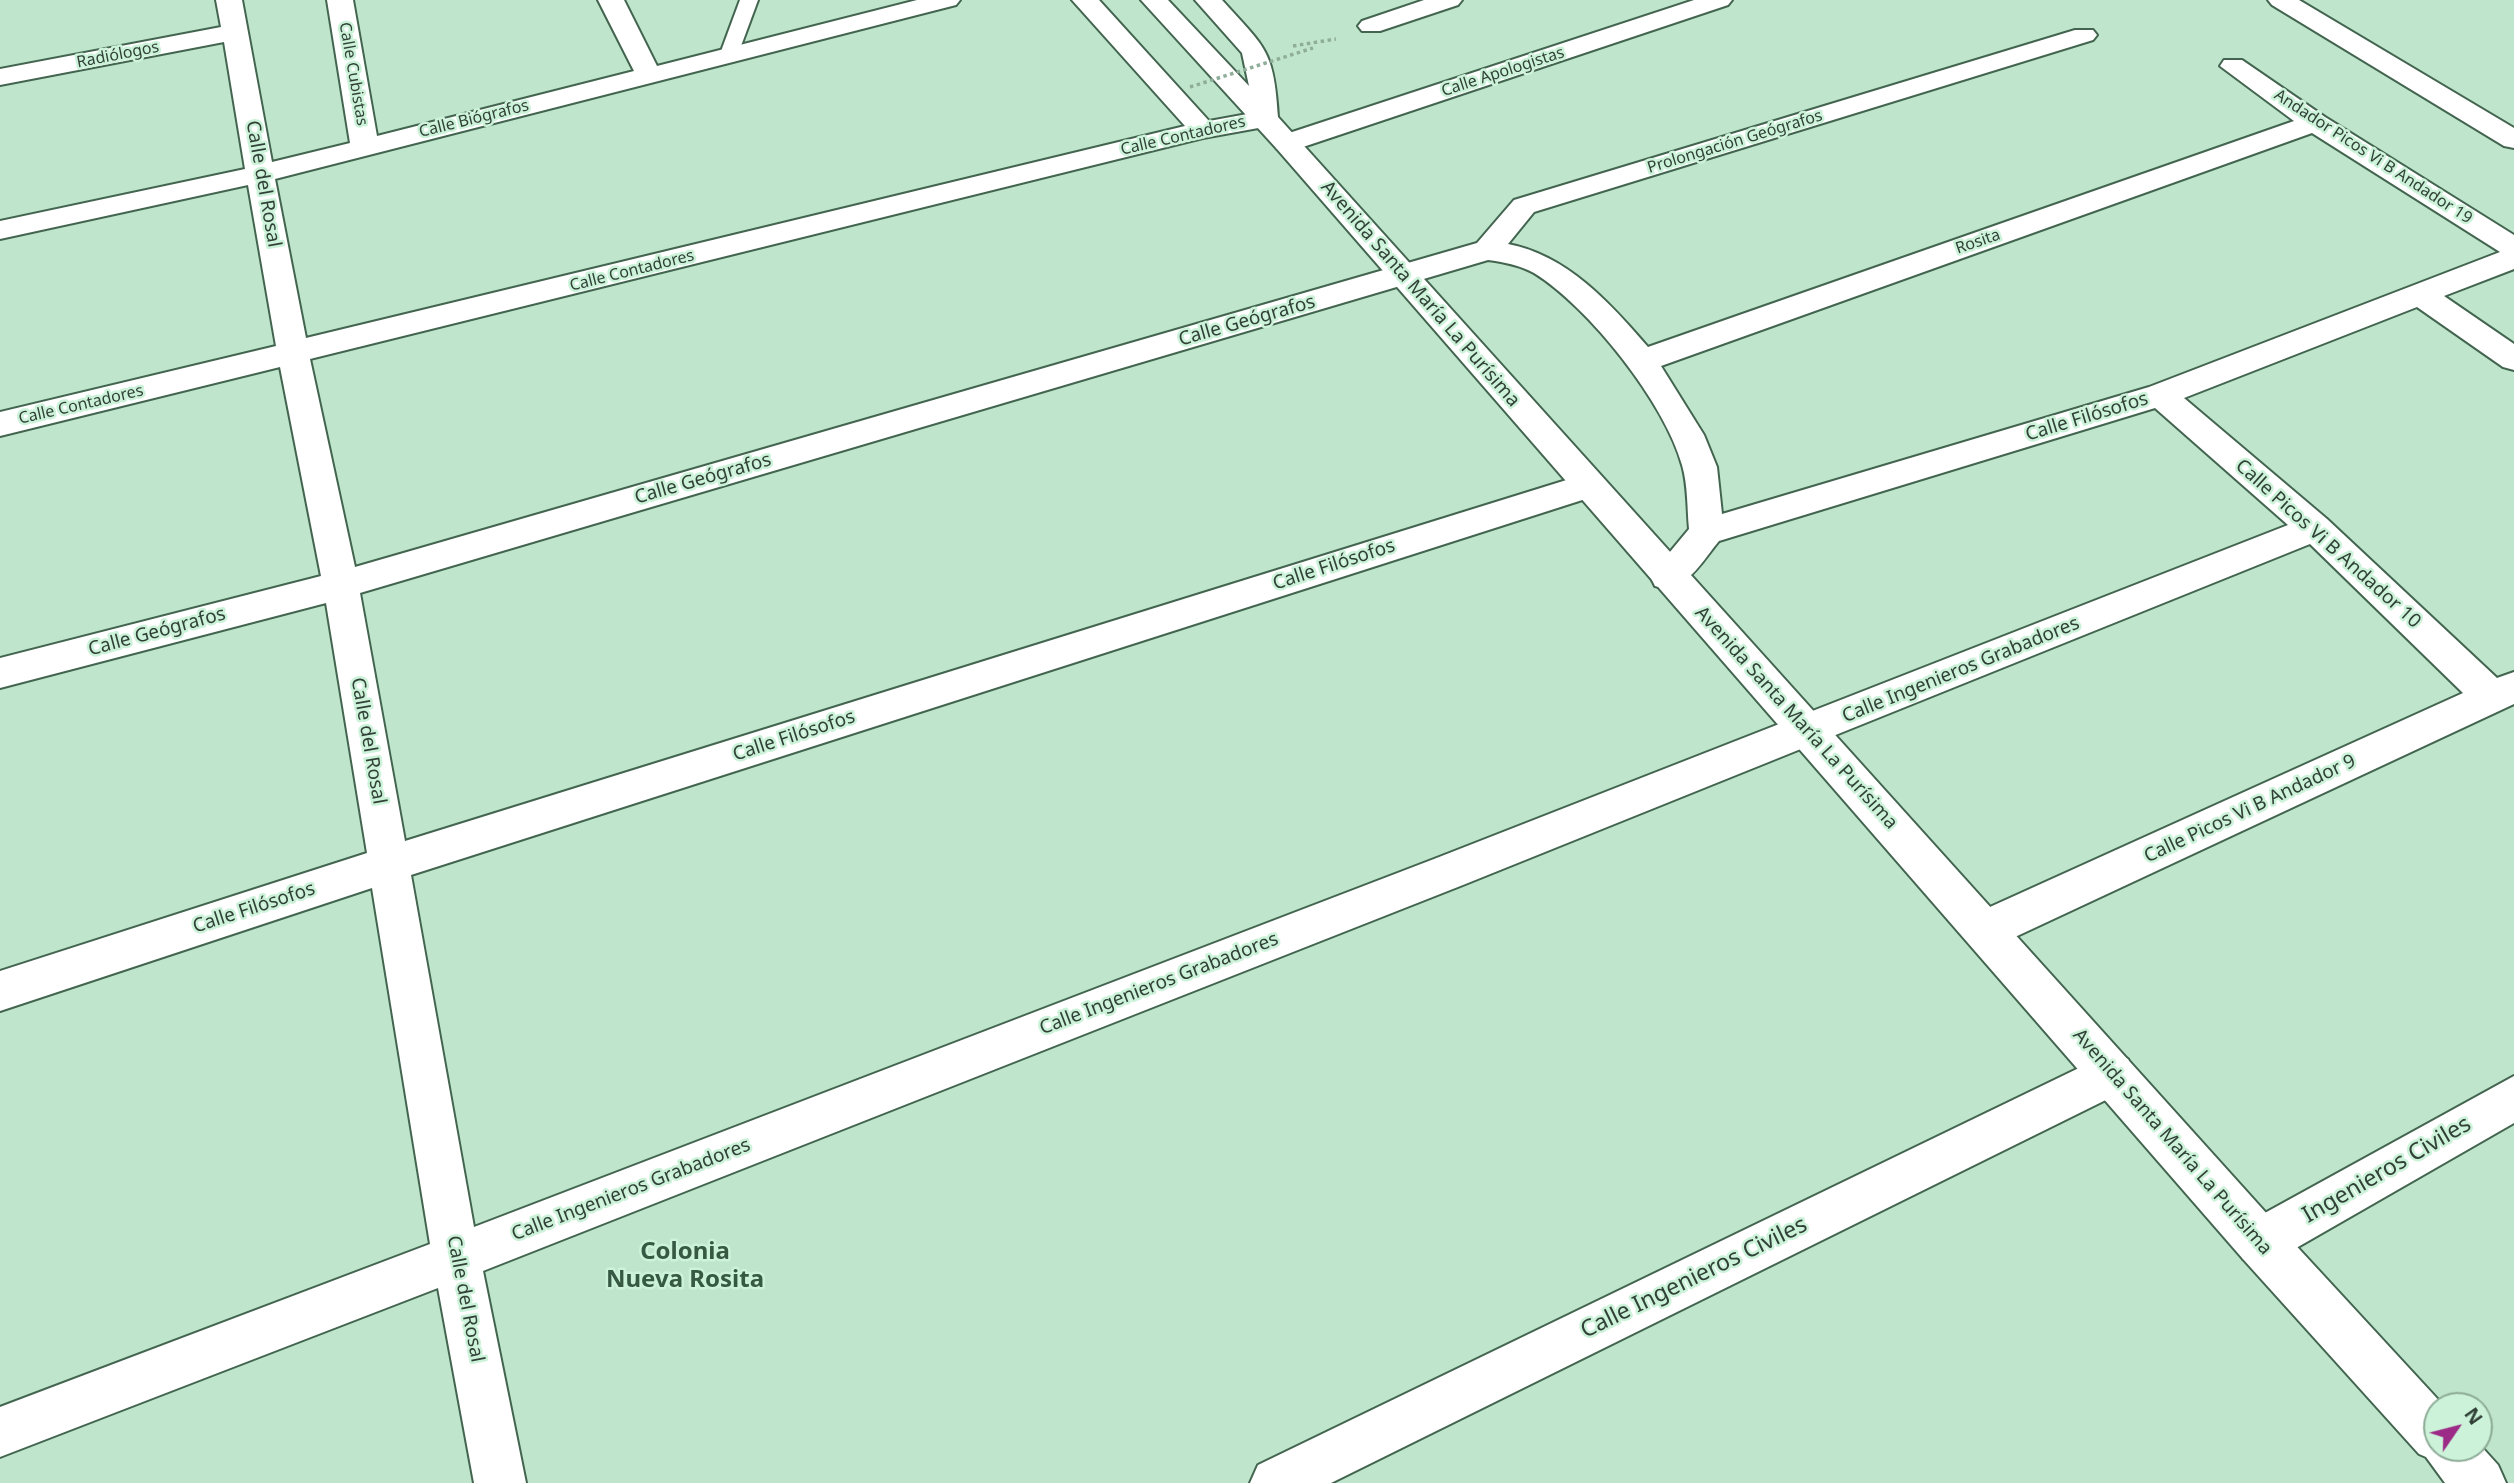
<!DOCTYPE html>
<html>
<head>
<meta charset="utf-8">
<style>
  body { margin:0 }
  #map { position:relative; width:2514px; height:1483px; overflow:hidden; background:#bfe6cc; font-family:"Noto Sans",sans-serif }
  canvas { display:block }
  .north { position:absolute; left:2423px; top:1392px; width:70px; height:70px; box-sizing:border-box; background:#ccf3d9; border:2px solid #8eac98; border-radius:50%; rotate:55deg; font-size:19px; font-weight:700; line-height:28px; text-align:center; color:#314137 }
  .north::after { content:''; display:block; margin:auto; width:24px; height:32px; background:#9c2a87; clip-path:polygon(50% 0,100% 100%,50% 72%,0 100%) }
</style>
</head>
<body>
<div id="map">
<canvas width="2514" height="1483"></canvas>
<div class="north">N</div>
</div>
<script>
const ctx = document.querySelector('canvas').getContext('2d');
ctx.lineJoin = 'round';
function strokePath(path, color, width, dash) { ctx.strokeStyle = color; ctx.lineWidth = width; ctx.lineCap = dash ? 'butt' : 'round'; ctx.setLineDash(dash || []); ctx.stroke(path); }
function fill(path, color) { ctx.fillStyle = color; ctx.fill(path, 'evenodd'); }
function write(font, color, halo, rows, align = 'center') {
  ctx.font = font + ' "Noto Sans",sans-serif'; ctx.lineWidth = 5; ctx.setLineDash([]); ctx.textBaseline = 'middle'; ctx.strokeStyle = halo; ctx.fillStyle = color; for (const [text, x, y, turn = 0] of rows) {
    ctx.save(); ctx.translate(x, y); ctx.rotate((+turn || 0) * Math.PI / 180); ctx.textAlign = isNaN(turn) ? turn : align; if (halo) ctx.strokeText(text, 0, 0); ctx.fillText(text, 0, 0); ctx.restore();
  }
}
const lane = new Path2D(`
  M 740,0 L 758,0 L 738,54 L 729,60 L 720,54 Z`);
const street = new Path2D(`
  M 216,0 L 242,0 L 272,162 L 350,143 L 327,0 L 353,0 L 377,136 L 634,71 L 598,0 L 624,0 L 657,66 L 917,0 L 960,0 L 956,5 L 275,179 L 306,338 L 1185,126 L 1072,0 L 1099,0 L 1209,121 L 1264,111 L 1274,113 L 1278,119 L 1274,125 L 1264,127 L 1203,138 L 310,359 L 355,567 L 1477,243 L 1514,200 L 2075,30 L 2093,30 L 2097,35 L 2093,40 L 1534,212 L 1508,244 C 1567,255 1611,304 1648,347 L 2294,121 L 2220,66 L 2224,60 L 2242,60 L 2325,117 L 2514,235 L 2514,269 L 2444,296 L 2514,344 L 2514,370 L 2503,367 L 2417,307 L 2184,398 L 2327,519 L 2497,678 L 2514,672 L 2514,704 L 2000,944 L 1985,949 L 1970,944 L 1964,930 L 1970,916 L 2463,693 L 2310,544 L 1463,885 L 483,1271 L 526,1483 L 474,1483 L 438,1288 L 0,1457 L 0,1407 L 430,1244 L 372,888 L 0,1011 L 0,971 L 367,853 L 326,603 L 0,688 L 0,658 L 321,576 L 280,367 L 0,436 L 0,412 L 276,346 L 248,185 L 0,239 L 0,221 L 245,169 L 224,42 L 0,85 L 0,69 L 221,27 ZM 2312,133 L 2500,252 L 2149,387 L 1722,514 L 1717,467 L 1704,435 L 1661,366 ZM 1488,260 C 1503,262 1520,265 1534,273 C 1589,307 1665,403 1682,465 C 1688,485 1687,508 1689,529 L 1650,576 L 1655,586 C 1685,595 1702,561 1719,541 L 2155,408 L 2288,525 L 1434,859 L 474,1227 L 411,875 L 1601,494 L 1606,485 L 1601,476 L 1589,473 L 405,841 L 360,593 Z
  M 1424,0 L 1462,0 L 1458,5 L 1380,31 L 1362,31 L 1358,26 L 1362,21 Z
  M 1694,0 L 1732,0 L 1728,5 L 1297,149 L 1277,149 L 1273,143 L 1277,137 Z
  M 2268,0 L 2299,0 L 2514,128 L 2514,148 L 2504,146 L 2272,5 Z
  M 2112,1052 L 2128,1059 L 2134,1074 L 2128,1089 L 1331,1483 L 1250,1483 L 1258,1465 Z
  M 2514,1076 L 2514,1123 L 2277,1259 L 2260,1266 L 2243,1259 L 2236,1242 L 2243,1225 Z`);
const primary = new Path2D(`
  M 1141,0 L 1168,0 L 1249,86 L 1242,53 L 1195,0 L 1222,0 C 1265,48 1274,49 1278,117 L 2277,1225 L 2444,1406 L 2437,1406 L 2437,1448 L 2479,1448 L 2479,1444 L 2498,1465 L 2506,1483 L 2445,1483 L 2426,1457 L 2419,1454 L 2243,1259 L 1277,149 Z`);
strokePath(lane, '#436550', 4);
strokePath(street, '#436550', 4);
strokePath(primary, '#436550', 4);
strokePath(new Path2D(`
  M 1293,46 L 1336,39`), '#8fae99', 3.5, [3.5, 3.5]);
fill(lane, '#fff');
fill(street, '#fff');
fill(primary, '#fff');
strokePath(new Path2D(`
  M 1190,87 L 1313,48`), '#8fae99', 3.5, [3.5, 3.5]);
write('16px', '#314137', '#ccf3d9', [
  ["Radiólogos",118,55,-11],
  ["Calle Apologistas",1503,72,-18],
  ["Calle Cubistas",353,74,80],
  ["Calle Biógrafos",474,119,-14],
  ["Calle Contadores",1183,136,-13],
  ["Prolongación Geógrafos",1735,142,-17],
  ["Andador Picos Vi B Andador 19",2373,157,33],
  ["Rosita",1978,242,-19],
  ["Calle Contadores",632,271,-14],
  ["Calle Contadores",81,405,-13]
]);
write('19px', '#314137', '#ccf3d9', [
  ["Calle del Rosal",263,184,80],
  ["Avenida Santa María La Purísima",1420,294,49],
  ["Calle Geógrafos",1247,321,-16],
  ["Calle Filósofos",2087,417,-17],
  ["Calle Geógrafos",703,479,-16],
  ["Calle Picos Vi B Andador 10",2328,544,42],
  ["Calle Filósofos",1334,565,-18],
  ["Calle Geógrafos",157,632,-15],
  ["Calle Ingenieros Grabadores",1961,670,-22],
  ["Avenida Santa María La Purísima",1796,718,48],
  ["Calle Filósofos",794,736,-18],
  ["Calle del Rosal",368,741,80],
  ["Calle Picos Vi B Andador 9",2250,809,-25],
  ["Calle Filósofos",254,908,-18],
  ["Calle Ingenieros Grabadores",1159,984,-21],
  ["Avenida Santa María La Purísima",2172,1142,49],
  ["Calle Ingenieros Grabadores",631,1190,-21],
  ["Calle del Rosal",465,1299,79]
]);
write('23px', '#314137', '#ccf3d9', [
  ["Ingenieros Civiles",2387,1170,-30],
  ["Calle Ingenieros Civiles",1694,1278,-26]
]);
write('bold 24px', '#365944', '#ccf3d9', [
  ["Colonia",685,1252],
  ["Nueva Rosita",685,1280]
]);
</script>
</body>
</html>
